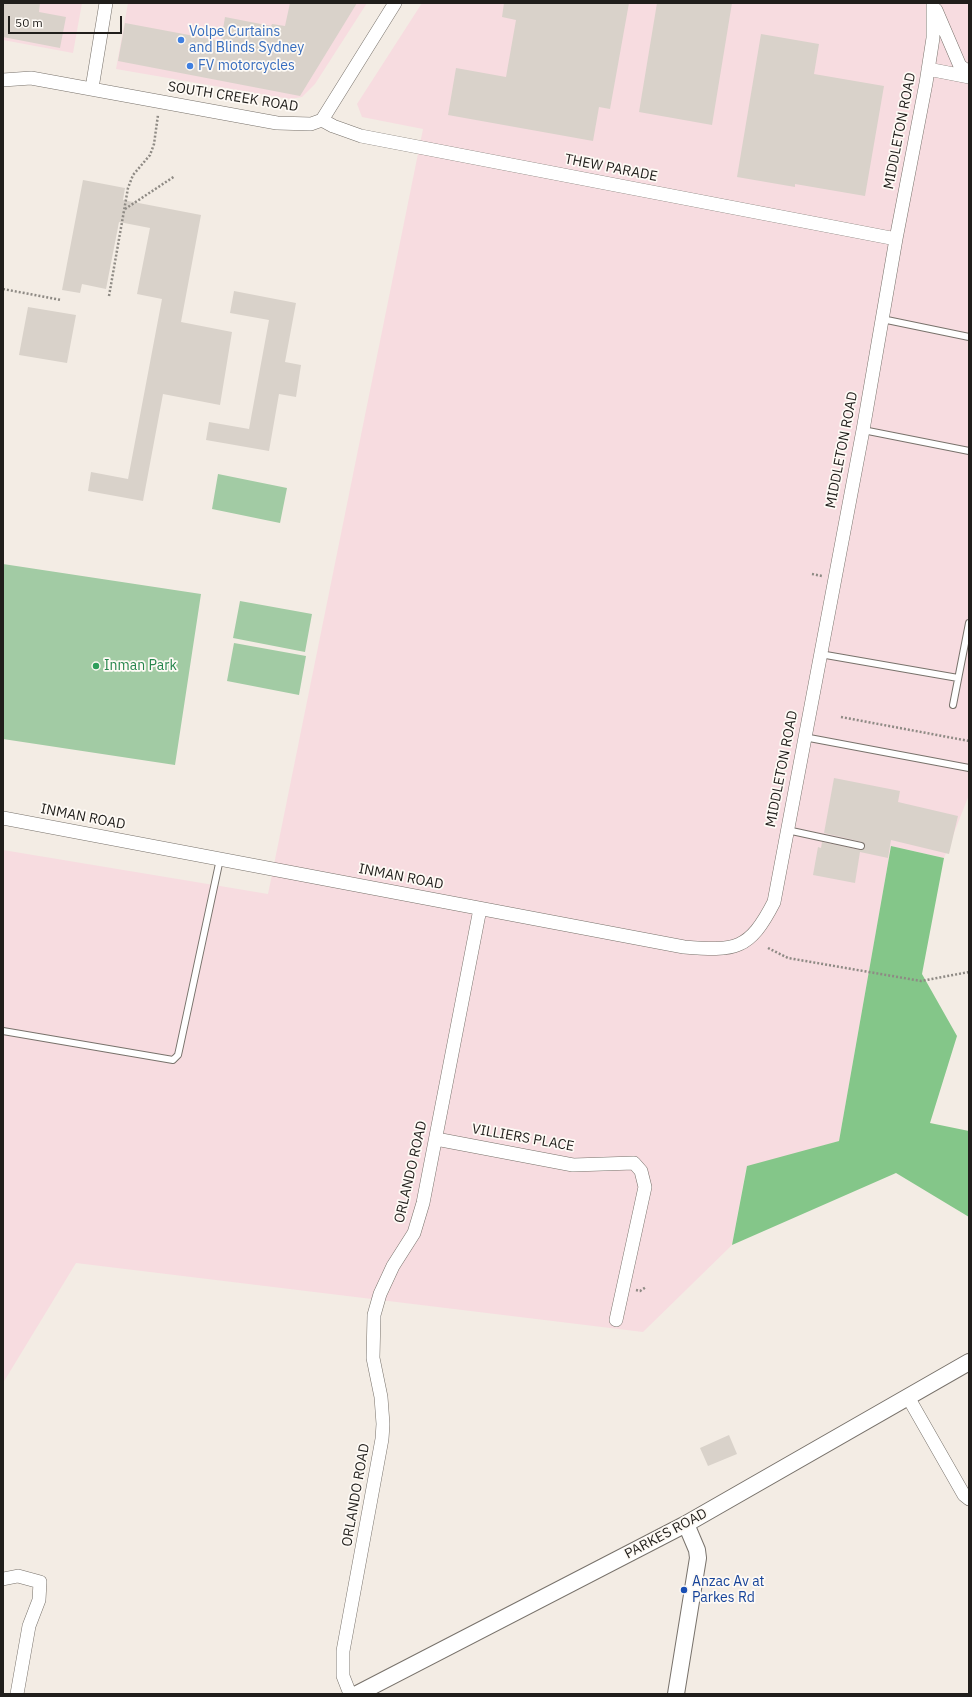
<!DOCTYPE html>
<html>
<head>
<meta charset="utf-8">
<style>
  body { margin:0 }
  #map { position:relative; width:972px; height:1697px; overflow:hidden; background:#f3ece4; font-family:"IBM Plex Sans",sans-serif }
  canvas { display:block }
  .frame { position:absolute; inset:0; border:4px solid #201e1b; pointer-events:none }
  .scale { position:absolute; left:8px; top:16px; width:114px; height:18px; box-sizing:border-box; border:2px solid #201e1b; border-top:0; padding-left:5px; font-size:12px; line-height:14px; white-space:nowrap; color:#201e1b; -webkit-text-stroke:3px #fefaf5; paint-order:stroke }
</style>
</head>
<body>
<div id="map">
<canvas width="972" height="1697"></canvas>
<div class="frame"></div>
<div class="scale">50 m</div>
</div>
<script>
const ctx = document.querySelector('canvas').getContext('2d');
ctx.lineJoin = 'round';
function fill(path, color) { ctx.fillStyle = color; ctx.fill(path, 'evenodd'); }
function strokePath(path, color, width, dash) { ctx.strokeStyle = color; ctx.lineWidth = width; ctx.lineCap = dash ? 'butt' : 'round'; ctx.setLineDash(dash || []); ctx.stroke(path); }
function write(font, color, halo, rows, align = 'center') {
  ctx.font = font + ' "IBM Plex Sans",sans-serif'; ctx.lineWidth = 3.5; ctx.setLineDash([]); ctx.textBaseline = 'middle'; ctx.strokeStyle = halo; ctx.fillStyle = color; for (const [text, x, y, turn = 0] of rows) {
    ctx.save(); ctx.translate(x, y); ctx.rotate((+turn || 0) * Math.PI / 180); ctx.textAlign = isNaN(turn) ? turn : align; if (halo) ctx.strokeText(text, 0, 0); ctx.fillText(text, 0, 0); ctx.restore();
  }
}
fill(new Path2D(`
  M 3,3 L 82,3 L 73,53 L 3,40 Z
  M 128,3 L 367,3 L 315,84 L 302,97 L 290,99 L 116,69 Z
  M 422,3 L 969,3 L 969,795 L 944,858 L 891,846 L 839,1141 L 746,1169 L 732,1245 L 643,1332 L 76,1263 L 3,1383 L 3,850 L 268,894 L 423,129 L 362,117 L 357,104 Z`), '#f7dce0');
fill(new Path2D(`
  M 218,474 L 287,488 L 280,523 L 212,509 Z
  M 3,564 L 201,594 L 175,765 L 3,739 Z
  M 240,601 L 312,614 L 305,652 L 233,638 Z
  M 234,643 L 306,656 L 299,695 L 227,681 Z`), '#a2cba4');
fill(new Path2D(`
  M 891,846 L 944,858 L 922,974 L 957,1036 L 930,1123 L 969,1131 L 969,1217 L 896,1173 L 732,1245 L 747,1166 L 839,1141 Z`), '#84c689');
fill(new Path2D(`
  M 3,3 L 40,3 L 39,12 L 66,17 L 60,48 L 3,37 Z
  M 290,3 L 357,3 L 300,96 L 118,61 L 125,23 L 221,41 L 225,17 L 271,26 L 272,24 L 285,26 Z
  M 504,3 L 629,3 L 610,109 L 599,107 L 593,141 L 448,115 L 456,68 L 506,77 L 516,20 L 502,17 Z
  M 657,3 L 732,3 L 712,125 L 639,112 Z
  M 761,34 L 819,44 L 814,74 L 884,86 L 865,196 L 795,184 L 795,187 L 737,177 Z
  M 83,180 L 125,188 L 123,200 L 201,215 L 181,322 L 232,332 L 220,405 L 163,394 L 143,501 L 88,491 L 91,472 L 128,479 L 162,299 L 137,294 L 150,228 L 119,222 L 106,289 L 82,284 L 80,293 L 62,290 Z
  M 234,291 L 296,303 L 285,362 L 301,365 L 296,397 L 279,394 L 269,451 L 206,440 L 209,422 L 249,429 L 269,320 L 230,313 Z
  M 28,307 L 76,315 L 67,363 L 19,355 Z
  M 834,778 L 900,791 L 898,802 L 958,816 L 949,854 L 891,840 L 888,858 L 860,852 L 855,883 L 813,875 L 818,847 L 821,848 L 822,842 L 860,850 L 865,847 L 865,844 L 862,842 L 824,833 Z
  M 729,1435 L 737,1454 L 708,1466 L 700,1448 Z`), '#d9d2ca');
const service = new Path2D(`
  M 882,319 L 969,337
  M 863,430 L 969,451
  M 820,654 L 958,678
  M 953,705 L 969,623
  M 804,737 L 969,768
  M 787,830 L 861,846
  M 3,1031 L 173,1060 L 178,1055 L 180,1046 L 220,859`);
const minor = new Path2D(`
  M 936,10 L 960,66 L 969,72
  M 928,69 L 969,77
  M 3,80 L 31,78 L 277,123 L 311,124 L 322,120 L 395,3
  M 92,88 L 106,3
  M 322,120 L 333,126 L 361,136 L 896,239
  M 3,818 L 684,947 C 735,951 749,951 774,902 L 863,430 L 896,239 L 926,83 L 933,38 L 933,3
  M 436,1139 L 573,1165 L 634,1163 L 641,1171 L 645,1187 L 616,1320
  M 908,1397 L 964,1495 L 969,1499
  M 3,1579 L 18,1576 L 40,1582 L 39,1600 L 29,1626 L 17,1694
  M 350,1694 L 343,1676 L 343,1651 L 382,1439 L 383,1424 L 381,1397 L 373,1358 L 374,1315 L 380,1294 L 393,1266 L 414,1233 L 423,1203 L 480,909`);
const tertiary = new Path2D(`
  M 357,1694 L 686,1524 L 969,1362
  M 676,1694 L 698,1558 L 697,1550 L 686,1524`);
strokePath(service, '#78726b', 8);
strokePath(minor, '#78726b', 14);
strokePath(tertiary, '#78726b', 18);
strokePath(new Path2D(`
  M 125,209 L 175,176
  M 3,289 L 61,300
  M 109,296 L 128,188 L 133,175 L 150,155 L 154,144 L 158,115
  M 812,574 L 822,576
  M 841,717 L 969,741
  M 768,948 L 788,958 L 921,981 L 969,972
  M 636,1290 L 640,1291 L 646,1287`), '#8e8a84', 2.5, [2, 2]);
strokePath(service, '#fff', 6);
strokePath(minor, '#fff', 13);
strokePath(tertiary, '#fff', 16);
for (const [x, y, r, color] of [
  [181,40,4,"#3f7fe0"],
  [190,66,4,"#3f7fe0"],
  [96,666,4,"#2e9e5b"],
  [684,1590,4,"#1a4fb4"]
]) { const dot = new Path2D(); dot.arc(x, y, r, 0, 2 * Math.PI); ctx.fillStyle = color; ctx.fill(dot); strokePath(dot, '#fefaf5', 1.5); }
write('14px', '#366cbe', '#fefaf5', [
  ["Volpe Curtains",189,32],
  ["and Blinds Sydney",189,48],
  ["FV motorcycles",198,66]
], 'left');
write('14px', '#201e1b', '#fefaf5', [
  ["SOUTH CREEK ROAD",233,97,9],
  ["MIDDLETON ROAD",900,131,-79],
  ["THEW PARADE",611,168,11],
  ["MIDDLETON ROAD",842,450,-79],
  ["MIDDLETON ROAD",782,769,-79],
  ["INMAN ROAD",83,817,11],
  ["INMAN ROAD",401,877,11],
  ["VILLIERS PLACE",523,1138,10],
  ["ORLANDO ROAD",411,1172,-77],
  ["ORLANDO ROAD",356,1495,-80],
  ["PARKES ROAD",666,1534,-28]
]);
write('14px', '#27864d', '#fefaf5', [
  ["Inman Park",104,666]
], 'left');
write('14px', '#164399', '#fefaf5', [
  ["Anzac Av at",692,1582],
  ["Parkes Rd",692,1598]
], 'left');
</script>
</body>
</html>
